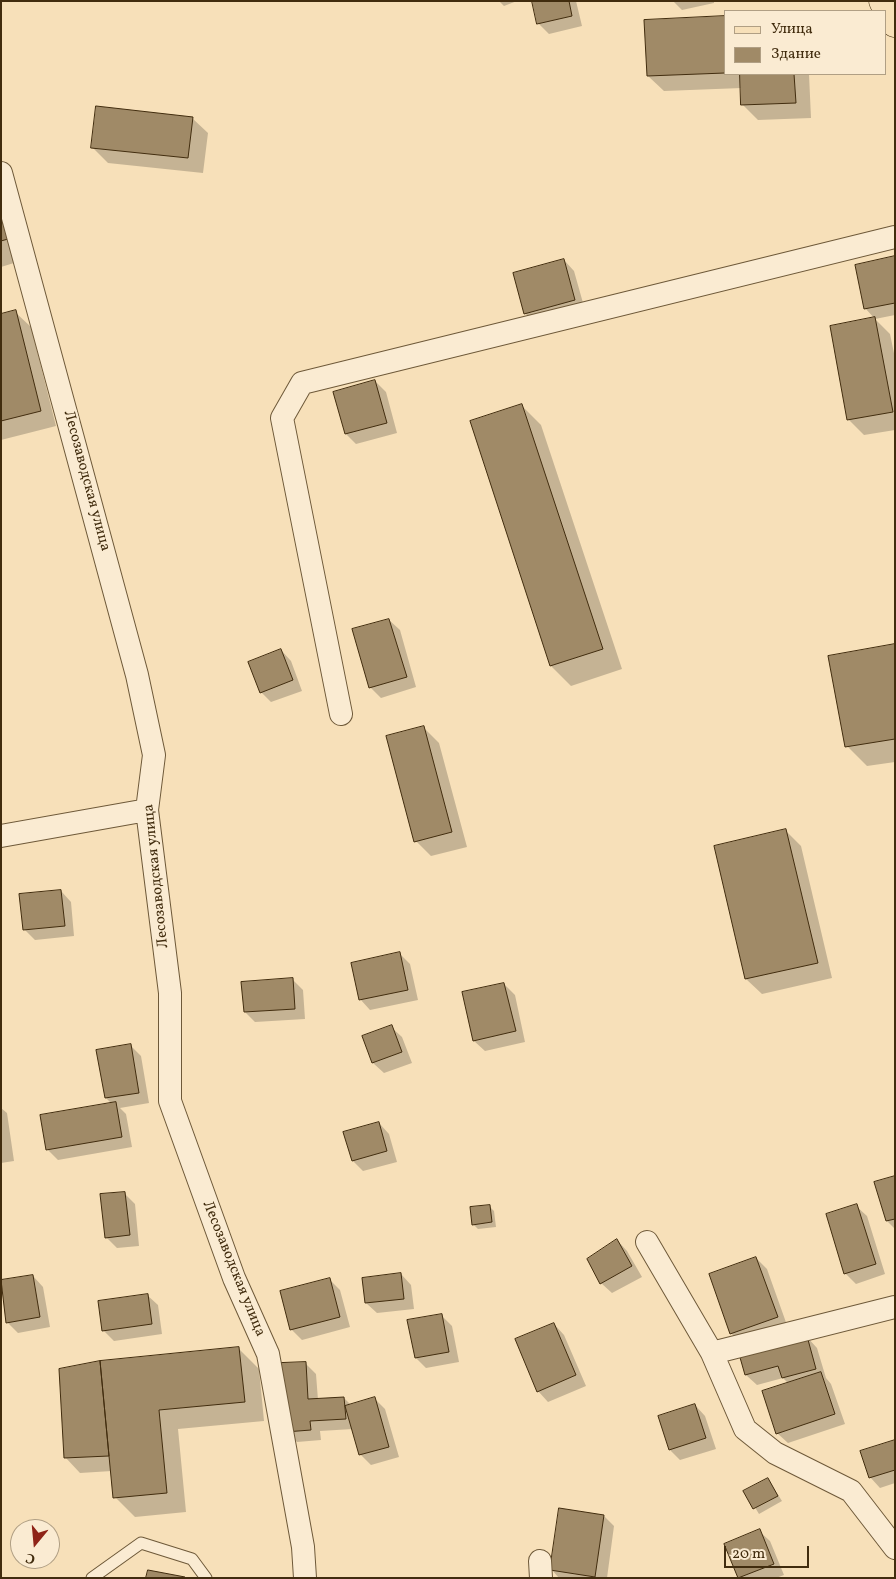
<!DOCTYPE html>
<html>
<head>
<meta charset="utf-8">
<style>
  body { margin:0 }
  #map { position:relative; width:896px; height:1579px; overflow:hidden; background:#f7e0b9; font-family:Vollkorn,serif }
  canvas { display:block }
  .frame { position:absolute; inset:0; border:2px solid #412c0e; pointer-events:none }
  .legend { position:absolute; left:724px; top:10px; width:162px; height:65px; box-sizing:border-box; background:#faebd2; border:1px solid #b09f84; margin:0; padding:6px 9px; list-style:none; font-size:15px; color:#412c0e }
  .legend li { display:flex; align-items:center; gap:10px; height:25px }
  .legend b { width:25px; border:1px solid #b09f84 }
  .north { position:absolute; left:10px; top:1519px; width:50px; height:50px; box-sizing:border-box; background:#faebd2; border:1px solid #b09f84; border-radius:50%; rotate:197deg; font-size:14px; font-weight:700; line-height:20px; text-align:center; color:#412c0e }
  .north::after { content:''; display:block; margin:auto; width:18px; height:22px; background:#8f2418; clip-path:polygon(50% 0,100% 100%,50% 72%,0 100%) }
  .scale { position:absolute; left:724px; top:1546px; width:85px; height:22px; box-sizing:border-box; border:2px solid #412c0e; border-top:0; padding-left:6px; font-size:15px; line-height:18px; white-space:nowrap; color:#412c0e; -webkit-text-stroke:4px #faebd2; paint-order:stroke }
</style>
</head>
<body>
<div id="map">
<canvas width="896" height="1579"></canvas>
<div class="frame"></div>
<ul class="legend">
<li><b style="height:6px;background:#f7e0b9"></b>Улица</li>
<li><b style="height:14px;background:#a08a67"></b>Здание</li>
</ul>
<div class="north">С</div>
<div class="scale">20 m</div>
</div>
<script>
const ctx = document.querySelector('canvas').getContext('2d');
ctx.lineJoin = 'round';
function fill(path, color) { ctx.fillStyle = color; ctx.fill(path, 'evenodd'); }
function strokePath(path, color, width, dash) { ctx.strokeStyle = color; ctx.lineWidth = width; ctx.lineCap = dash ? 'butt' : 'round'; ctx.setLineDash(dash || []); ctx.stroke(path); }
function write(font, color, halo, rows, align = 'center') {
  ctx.font = font + ' Vollkorn,serif'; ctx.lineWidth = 4; ctx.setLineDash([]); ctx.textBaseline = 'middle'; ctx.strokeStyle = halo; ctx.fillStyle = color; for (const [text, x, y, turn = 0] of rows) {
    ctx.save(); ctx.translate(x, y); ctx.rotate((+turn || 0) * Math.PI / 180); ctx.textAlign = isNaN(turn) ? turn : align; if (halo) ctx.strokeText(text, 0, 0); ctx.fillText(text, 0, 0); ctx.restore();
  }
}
fill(new Path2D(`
  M 499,1 L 517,1 L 504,6 Z
  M 533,1 L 576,1 L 582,26 L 549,34 L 538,23 Z
  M 673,1 L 714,1 L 714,3 L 682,10 Z
  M 725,17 L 725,74 L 809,74 L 811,118 L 758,120 L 743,105 L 742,88 L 664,91 L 648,76 Z
  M 192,118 L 208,133 L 203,173 L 108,163 L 92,147 Z
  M 1,172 L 27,259 L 1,267 Z
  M 895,258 L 895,315 L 875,319 L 890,334 L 895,358 L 895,430 L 864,435 L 848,419 L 832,327 L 875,319 L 865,308 Z
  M 564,260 L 574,271 L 585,310 L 536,324 L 525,313 Z
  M 15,312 L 31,327 L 56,426 L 1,440 L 1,315 Z
  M 375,381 L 386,392 L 397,433 L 356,444 L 346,434 Z
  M 521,405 L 541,425 L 622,669 L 571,686 L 551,666 L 471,422 Z
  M 389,620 L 400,630 L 416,687 L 381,698 L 370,687 Z
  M 895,646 L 895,762 L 867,766 L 847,746 Z
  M 281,650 L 291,661 L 302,691 L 271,702 L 261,692 Z
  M 423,727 L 439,743 L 467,847 L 431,856 L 416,841 Z
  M 786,831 L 801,846 L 832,978 L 762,994 L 746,979 L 715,847 Z
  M 61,891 L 71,902 L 74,936 L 35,940 L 24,929 Z
  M 400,954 L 410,964 L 418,1000 L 370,1010 L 360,999 Z
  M 292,979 L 303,990 L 305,1019 L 255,1022 L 245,1012 Z
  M 504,984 L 515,995 L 525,1042 L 485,1051 L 474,1041 Z
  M 391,1027 L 402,1037 L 412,1063 L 384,1073 L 373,1063 L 363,1037 Z
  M 130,1045 L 141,1056 L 149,1103 L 120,1108 L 126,1114 L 132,1147 L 58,1160 L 47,1149 L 112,1104 L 106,1098 Z
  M 1,1108 L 7,1113 L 14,1161 L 1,1163 Z
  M 379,1123 L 389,1134 L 397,1162 L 363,1171 L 353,1161 Z
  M 895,1177 L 895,1229 L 887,1221 Z
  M 124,1193 L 135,1204 L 139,1246 L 117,1248 L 106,1237 Z
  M 489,1206 L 494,1211 L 496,1227 L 478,1229 L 473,1224 Z
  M 856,1206 L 867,1216 L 885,1274 L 856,1284 L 845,1273 Z
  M 617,1240 L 627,1251 L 642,1277 L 612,1293 L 601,1283 Z
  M 756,1258 L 767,1269 L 788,1328 L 742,1344 L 731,1333 Z
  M 401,1274 L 411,1285 L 414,1309 L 377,1313 L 366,1303 Z
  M 33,1276 L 43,1287 L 50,1327 L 18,1333 L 7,1322 L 1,1281 Z
  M 330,1280 L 340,1290 L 350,1327 L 302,1340 L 291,1329 Z
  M 147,1295 L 158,1305 L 162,1334 L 114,1341 L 103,1330 Z
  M 441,1315 L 452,1326 L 459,1362 L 426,1368 L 416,1358 Z
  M 554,1324 L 564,1335 L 586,1386 L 548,1402 L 538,1391 Z
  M 807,1337 L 817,1348 L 826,1378 L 831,1384 L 845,1424 L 788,1443 L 777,1433 L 789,1384 L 783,1378 L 757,1385 L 746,1375 L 741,1355 Z
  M 239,1349 L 259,1369 L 264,1421 L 178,1429 L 186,1512 L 135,1517 L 115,1497 L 112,1471 L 80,1473 L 65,1457 L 60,1370 L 100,1362 Z
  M 305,1363 L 316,1374 L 318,1400 L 344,1398 L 351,1405 L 375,1399 L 385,1409 L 399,1457 L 371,1465 L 360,1454 L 353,1429 L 320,1431 L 321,1440 L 297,1442 L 286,1431 Z
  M 695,1405 L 705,1416 L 716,1449 L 680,1460 L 670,1450 L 659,1417 Z
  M 895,1441 L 895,1483 L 880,1488 L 870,1477 Z
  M 768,1479 L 782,1501 L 759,1514 L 745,1491 Z
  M 560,1509 L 604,1516 L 614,1526 L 607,1578 L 559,1578 L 551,1569 Z
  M 759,1531 L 770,1541 L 784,1575 L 776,1578 L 740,1578 L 726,1545 Z`), '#0003');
const building = new Path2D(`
  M 532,1 L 569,1 L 572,16 L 537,24 Z
  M 725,16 L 725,73 L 647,76 L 644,20 Z
  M 740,74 L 794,74 L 796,103 L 741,105 Z
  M 96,106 L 193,117 L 188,158 L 91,148 Z
  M 1,217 L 8,239 L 1,241 Z
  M 895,256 L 895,303 L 864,309 L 855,265 Z
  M 564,259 L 575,300 L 524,314 L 513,273 Z
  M 16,310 L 41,411 L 1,421 L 1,314 Z
  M 875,317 L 893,412 L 847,420 L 830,326 Z
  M 375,380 L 387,423 L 345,434 L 333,392 Z
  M 522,404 L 603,649 L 550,666 L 470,421 Z
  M 389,619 L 407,677 L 369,688 L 352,629 Z
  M 895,644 L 895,739 L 845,747 L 828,656 Z
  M 281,649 L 293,680 L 260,693 L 248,662 Z
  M 424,726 L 452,832 L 414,842 L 386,736 Z
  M 786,829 L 818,963 L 745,979 L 714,846 Z
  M 61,890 L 65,926 L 23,930 L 19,894 Z
  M 400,952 L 408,990 L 359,1000 L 351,963 Z
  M 293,978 L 295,1009 L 244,1012 L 241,982 Z
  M 504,983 L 516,1031 L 473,1041 L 462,992 Z
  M 392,1025 L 402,1052 L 372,1063 L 362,1036 Z
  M 131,1044 L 139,1093 L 105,1098 L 96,1050 Z
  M 116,1102 L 122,1137 L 46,1150 L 40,1115 Z
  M 379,1122 L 387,1151 L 352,1161 L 343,1132 Z
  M 895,1176 L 895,1219 L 886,1221 L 874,1182 Z
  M 125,1192 L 130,1235 L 105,1238 L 100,1194 Z
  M 857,1204 L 876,1264 L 844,1274 L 826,1214 Z
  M 490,1205 L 492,1222 L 472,1225 L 470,1207 Z
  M 617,1239 L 632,1266 L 600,1284 L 587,1259 Z
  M 756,1257 L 778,1317 L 730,1334 L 709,1274 Z
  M 401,1273 L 404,1299 L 365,1303 L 362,1278 Z
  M 33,1275 L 40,1317 L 6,1323 L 1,1280 Z
  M 330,1278 L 340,1317 L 290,1330 L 280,1291 Z
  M 148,1294 L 152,1324 L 102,1331 L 98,1301 Z
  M 442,1314 L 449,1352 L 415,1358 L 407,1320 Z
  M 554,1323 L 576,1375 L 537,1392 L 515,1339 Z
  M 807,1336 L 816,1369 L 782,1378 L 778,1366 L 745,1375 L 739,1354 Z
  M 239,1347 L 245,1402 L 159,1410 L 167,1493 L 113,1498 L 100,1361 Z
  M 100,1361 L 109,1456 L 64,1458 L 59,1369 Z
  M 306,1362 L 308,1399 L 344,1397 L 346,1419 L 310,1421 L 311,1430 L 285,1432 L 281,1363 Z
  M 821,1372 L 835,1414 L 776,1434 L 762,1391 Z
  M 375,1397 L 389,1447 L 359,1455 L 345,1406 Z
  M 695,1404 L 706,1438 L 669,1450 L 658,1416 Z
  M 895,1440 L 895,1470 L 869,1478 L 860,1451 Z
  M 768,1478 L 778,1496 L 753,1509 L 743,1491 Z
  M 559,1508 L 604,1515 L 595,1577 L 550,1570 Z
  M 760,1529 L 774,1564 L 738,1578 L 724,1544 Z
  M 148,1570 L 185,1577 L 185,1578 L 146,1578 Z`);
fill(building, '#a08a67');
strokePath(building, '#412c0e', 1);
const service = new Path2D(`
  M 92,1578 L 141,1543 L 192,1559 L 206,1578`);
const minor = new Path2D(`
  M 1,173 L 137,675 L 154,755 L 147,810 L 170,993 L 170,1101 L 234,1278 L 268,1354 L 303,1547 L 305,1578
  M 341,714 L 282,418 L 302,383 L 895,237
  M 1,836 L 147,810
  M 647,1242 L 712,1353 L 745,1429 L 775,1453 L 851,1491 L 895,1548
  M 712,1353 L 895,1307
  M 540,1561 L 541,1578`);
const primary = new Path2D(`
  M 883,1 L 895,23`);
strokePath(service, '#6e5939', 13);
strokePath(minor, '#6e5939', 24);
strokePath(primary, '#412c0e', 29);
strokePath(service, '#faebd2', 11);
strokePath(minor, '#faebd2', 22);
strokePath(primary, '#f7e0b9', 28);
write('15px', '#412c0e', '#faebd2', [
  ["Лесозаводская улица",86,481,75],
  ["Лесозаводская улица",157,876,-96],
  ["Лесозаводская улица",233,1269,68]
]);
</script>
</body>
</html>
